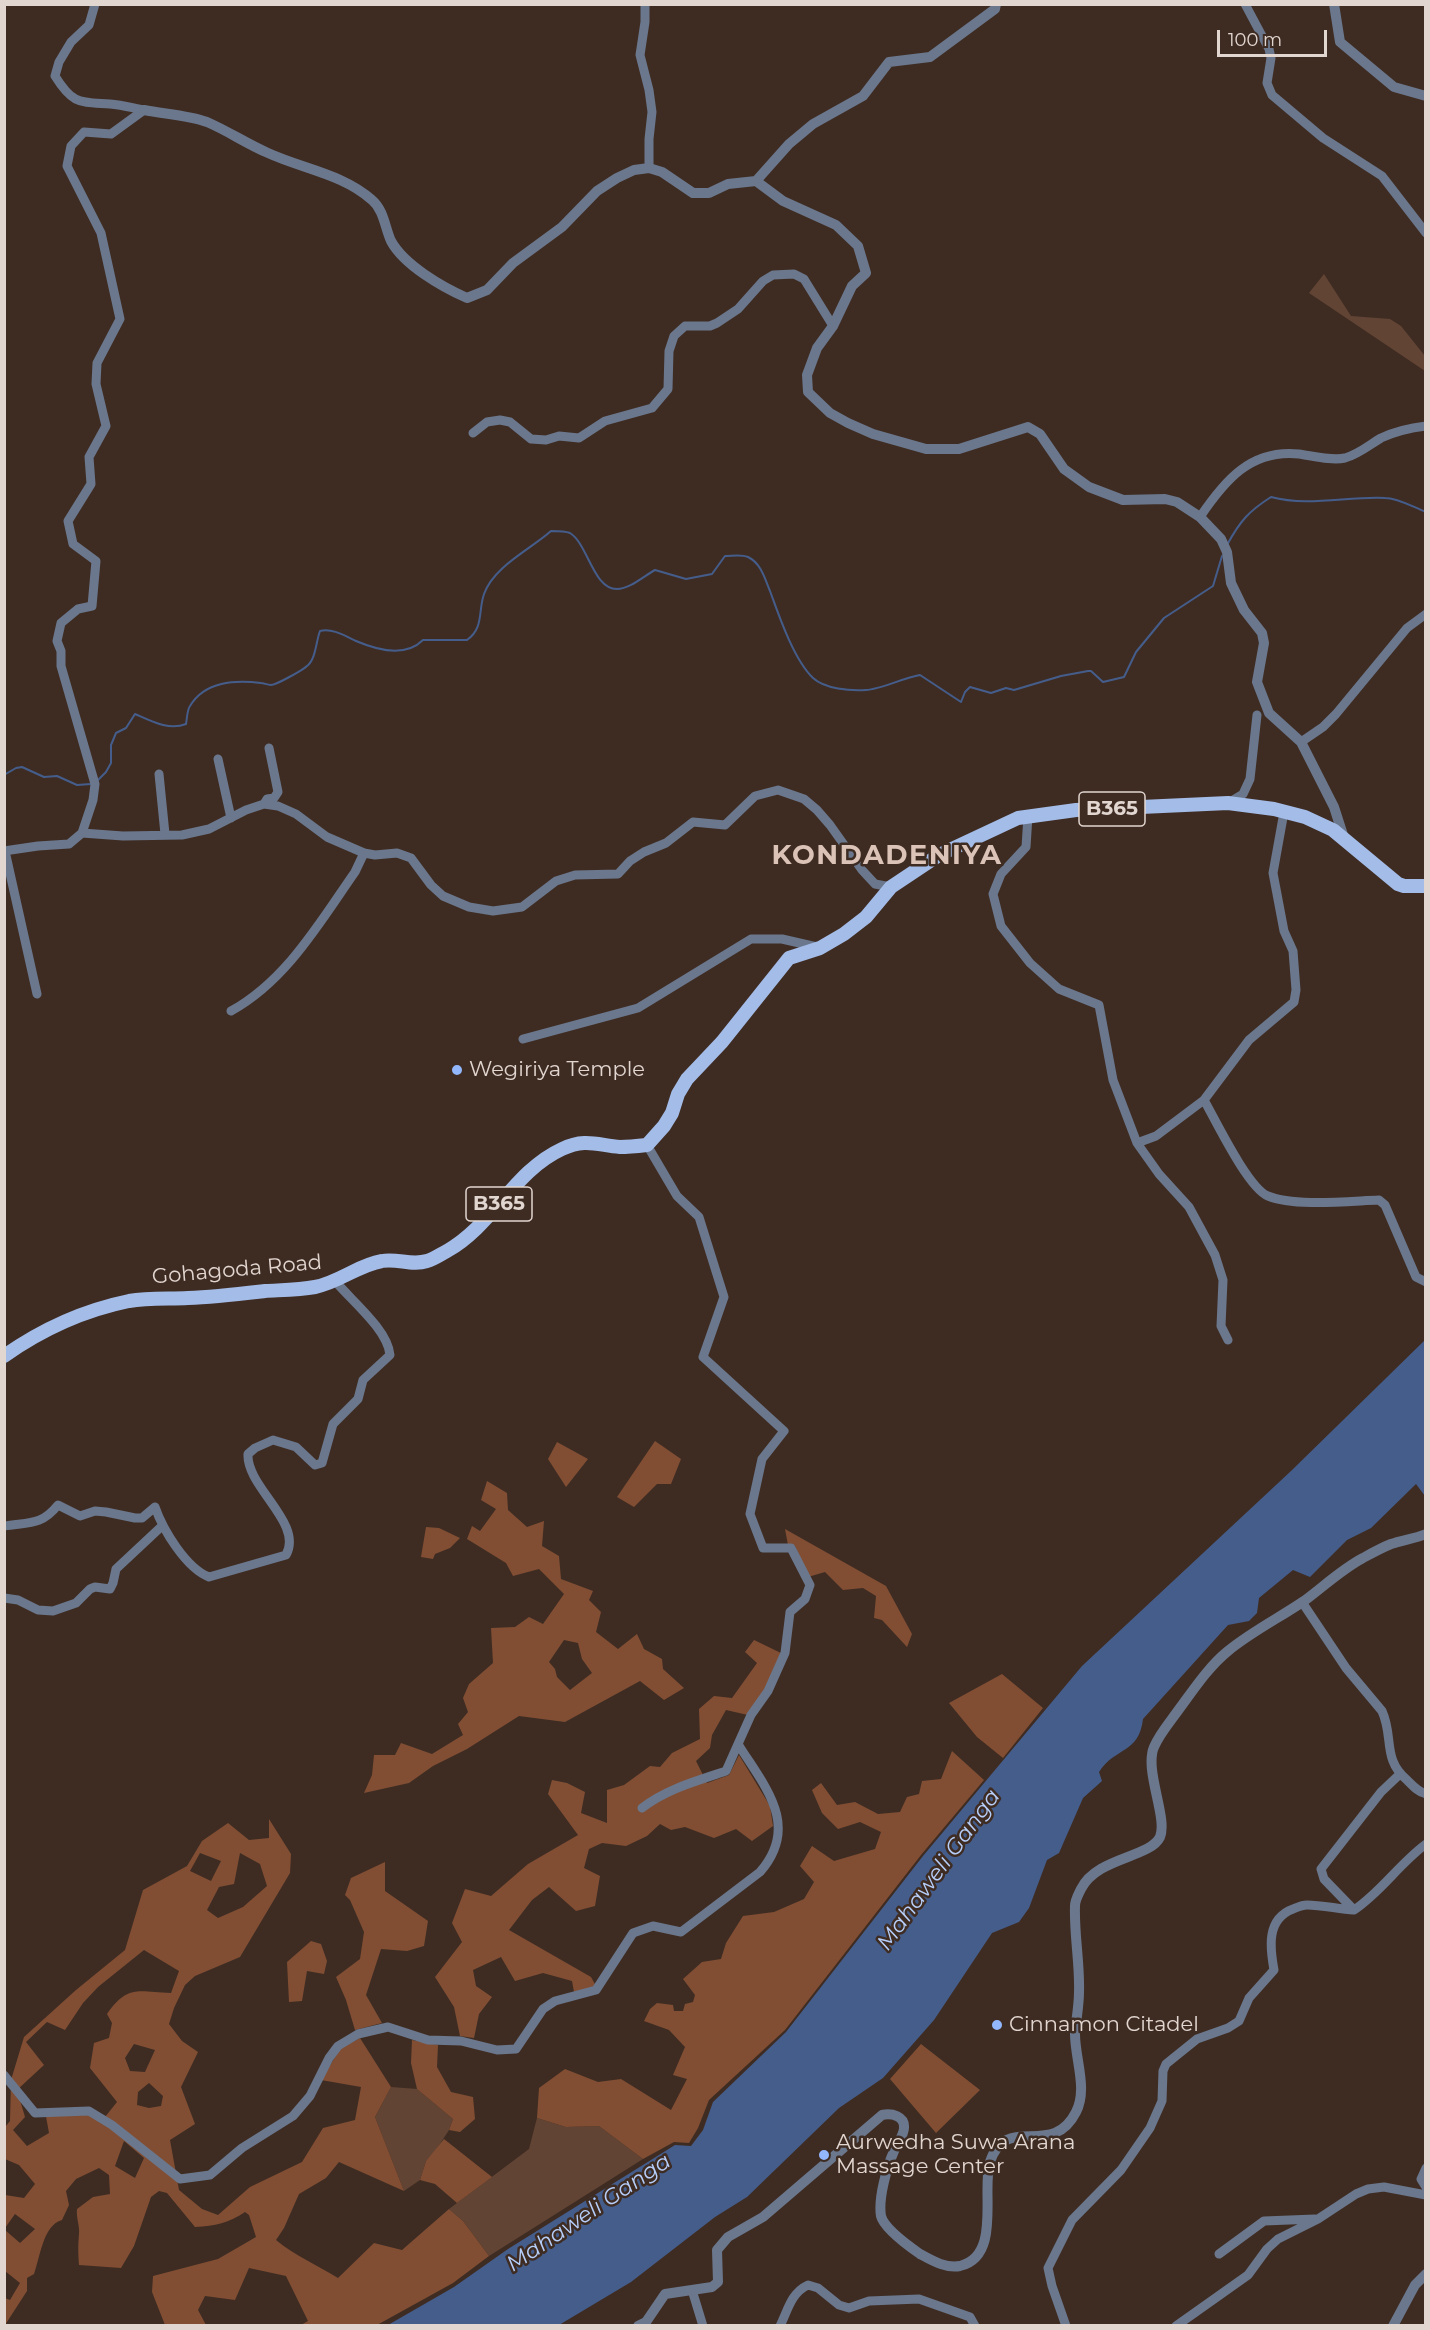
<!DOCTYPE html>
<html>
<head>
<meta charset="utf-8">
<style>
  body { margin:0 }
  #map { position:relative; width:1430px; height:2330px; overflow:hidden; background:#3e2c23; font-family:Montserrat,sans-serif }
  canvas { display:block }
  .frame { position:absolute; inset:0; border:6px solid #e2d6d0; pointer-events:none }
  .scale { position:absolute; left:1217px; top:30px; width:110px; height:27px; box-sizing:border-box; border:3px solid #e2d6d0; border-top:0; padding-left:8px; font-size:18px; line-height:21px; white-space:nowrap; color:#e2d6d0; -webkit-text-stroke:4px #3e2c23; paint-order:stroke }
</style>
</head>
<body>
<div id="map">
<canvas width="1430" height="2330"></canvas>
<div class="frame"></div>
<div class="scale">100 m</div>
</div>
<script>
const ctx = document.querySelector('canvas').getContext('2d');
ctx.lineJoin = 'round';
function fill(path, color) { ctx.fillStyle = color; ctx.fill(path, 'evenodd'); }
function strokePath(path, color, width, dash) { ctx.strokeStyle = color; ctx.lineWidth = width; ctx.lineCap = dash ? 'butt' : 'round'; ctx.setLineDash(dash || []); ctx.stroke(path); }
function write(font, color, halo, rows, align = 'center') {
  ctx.font = font + ' Montserrat,sans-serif'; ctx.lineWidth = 5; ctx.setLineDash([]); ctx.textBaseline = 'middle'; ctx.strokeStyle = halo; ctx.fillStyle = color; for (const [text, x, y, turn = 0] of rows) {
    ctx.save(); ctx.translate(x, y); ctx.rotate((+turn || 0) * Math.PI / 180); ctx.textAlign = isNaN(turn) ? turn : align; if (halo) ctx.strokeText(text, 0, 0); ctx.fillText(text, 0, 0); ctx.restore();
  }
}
fill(new Path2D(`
  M 1324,274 L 1351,316 L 1390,319 L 1401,326 L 1425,356 L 1425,371 L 1309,293 Z
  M 391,2087 L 417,2089 L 453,2119 L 449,2130 L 436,2150 L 426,2161 L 420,2180 L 404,2191 L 375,2117 Z
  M 537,2118 L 566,2127 L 599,2126 L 643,2159 L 489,2256 L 463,2221 L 449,2209 L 529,2149 Z`), '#624434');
fill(new Path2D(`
  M 655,1441 L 681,1459 L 671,1484 L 657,1484 L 634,1507 L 617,1497 Z
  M 557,1442 L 588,1459 L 566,1487 L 548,1459 Z
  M 487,1481 L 507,1493 L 508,1510 L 527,1527 L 544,1521 L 542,1546 L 559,1556 L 561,1579 L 593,1591 L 589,1600 L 601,1612 L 596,1632 L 618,1649 L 637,1634 L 644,1649 L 662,1659 L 663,1669 L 684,1688 L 664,1700 L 640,1681 L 565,1722 L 519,1716 L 467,1749 L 433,1766 L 409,1783 L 364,1793 L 372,1775 L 374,1755 L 395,1755 L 401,1743 L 432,1754 L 463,1735 L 458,1724 L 468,1712 L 463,1698 L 469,1684 L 493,1663 L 491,1628 L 515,1627 L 529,1617 L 543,1624 L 564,1594 L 539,1569 L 513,1576 L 506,1563 L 467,1539 L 472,1526 L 480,1531 L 496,1509 L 481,1500 ZM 564,1640 L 578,1643 L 582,1659 L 592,1673 L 570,1690 L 557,1677 L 555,1669 L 549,1662 Z
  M 426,1527 L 439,1528 L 460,1538 L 450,1548 L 435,1554 L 433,1559 L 421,1557 Z
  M 785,1529 L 886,1586 L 912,1634 L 907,1647 L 882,1620 L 874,1618 L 876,1596 L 863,1588 L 843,1590 L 825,1572 L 808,1577 L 795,1546 L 788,1545 Z
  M 754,1640 L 783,1654 L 765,1689 L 748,1715 L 726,1710 L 712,1735 L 710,1748 L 696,1761 L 707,1783 L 729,1775 L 739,1755 L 770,1806 L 773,1826 L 752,1841 L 736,1829 L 714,1838 L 685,1827 L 671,1830 L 660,1824 L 647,1836 L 626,1846 L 602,1843 L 589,1849 L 584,1868 L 600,1876 L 595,1906 L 576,1911 L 549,1887 L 532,1900 L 509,1930 L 591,1977 L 596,1986 L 574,1992 L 572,1981 L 543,1973 L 515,1981 L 501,1957 L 473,1970 L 476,1986 L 492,1997 L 479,2014 L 474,2038 L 460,2036 L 454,2007 L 435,1977 L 462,1942 L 452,1923 L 465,1889 L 491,1896 L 528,1864 L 578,1835 L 548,1794 L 552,1780 L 567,1783 L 585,1792 L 581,1813 L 607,1823 L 607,1790 L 624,1785 L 650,1766 L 660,1767 L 672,1753 L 700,1739 L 699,1709 L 714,1696 L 732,1698 L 757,1663 L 745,1652 Z
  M 1002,1674 L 1043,1708 L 1003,1758 L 977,1737 L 949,1703 Z
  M 952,1751 L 984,1780 L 921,1855 L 785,2030 L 709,2100 L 698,2128 L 689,2143 L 674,2142 L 643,2159 L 599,2126 L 566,2127 L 537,2118 L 539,2088 L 565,2069 L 598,2082 L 621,2079 L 671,2110 L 687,2079 L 673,2075 L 685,2047 L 669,2030 L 644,2021 L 650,2009 L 657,2003 L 673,2005 L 674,2011 L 683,2011 L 685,2004 L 693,2002 L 695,1995 L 683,1979 L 702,1962 L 721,1959 L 726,1943 L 743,1916 L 774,1912 L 804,1899 L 814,1882 L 800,1866 L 812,1846 L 834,1861 L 875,1849 L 881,1832 L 860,1822 L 838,1829 L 822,1813 L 812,1790 L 821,1783 L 837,1805 L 855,1802 L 878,1814 L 900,1812 L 907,1797 L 919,1794 L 922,1781 L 941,1779 Z
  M 269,1819 L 291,1854 L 290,1873 L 240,1957 L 195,1976 L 185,1985 L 174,2008 L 169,2024 L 182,2041 L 198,2052 L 181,2087 L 195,2124 L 170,2140 L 179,2190 L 202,2209 L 218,2215 L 250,2187 L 302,2162 L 323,2128 L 355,2120 L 361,2087 L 321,2080 L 340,2049 L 360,2038 L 391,2087 L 375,2117 L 404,2191 L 339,2162 L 326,2178 L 299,2194 L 284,2228 L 276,2240 C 294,2255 317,2265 338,2278 L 374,2243 L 402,2250 L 449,2209 L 463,2221 L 489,2256 L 453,2283 L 377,2325 L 301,2325 L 308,2321 L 286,2276 L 249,2268 L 235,2300 L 205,2296 L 198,2310 L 206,2325 L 165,2325 L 152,2292 L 153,2276 L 218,2259 L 256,2237 L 249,2215 L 245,2212 C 229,2223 215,2226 195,2227 L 167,2193 L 159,2191 L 151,2197 L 134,2246 L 121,2268 L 79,2265 C 78,2253 78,2246 79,2234 C 80,2226 76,2218 77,2209 L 93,2197 L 110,2194 L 109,2175 L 99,2168 L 76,2179 L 66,2191 L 69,2205 L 62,2220 C 43,2225 40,2258 34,2274 L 27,2278 L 27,2291 L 5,2325 L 5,2298 L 10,2300 L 20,2283 L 5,2271 L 5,2230 L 20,2243 L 35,2229 L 15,2214 L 5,2228 L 5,2195 L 24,2198 L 35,2184 L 19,2165 L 5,2159 L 5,2127 L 10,2121 L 11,2080 L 24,2037 L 76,1990 L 125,1950 L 143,1890 L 187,1866 L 202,1841 L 228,1823 L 249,1840 L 269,1838 ZM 200,1853 L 221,1861 L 211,1881 L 190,1871 ZM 240,1853 L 260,1864 L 267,1886 L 243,1907 L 218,1918 L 207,1910 L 219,1887 L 234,1884 ZM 144,1950 L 179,1971 L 171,1993 C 138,1992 128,1984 107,2014 L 112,2023 L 109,2038 L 94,2043 L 90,2068 L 117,2102 L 105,2117 C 83,2105 70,2107 45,2111 L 49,2133 L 27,2146 L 13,2130 L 25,2117 L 17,2090 L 44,2065 L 26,2042 L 47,2022 L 65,2030 L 83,2003 L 98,1987 ZM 134,2044 L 155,2050 L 145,2072 L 130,2071 L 125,2058 ZM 149,2083 L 163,2096 L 161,2106 L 149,2108 L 137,2105 L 138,2092 ZM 124,2141 L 144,2158 L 135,2178 L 115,2166 Z
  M 385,1862 L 385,1891 L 428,1921 L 424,1946 L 407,1951 L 381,1949 L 366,1995 L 382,2023 L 355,2030 L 346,2000 L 336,1977 L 360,1959 L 364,1932 L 350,1900 L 345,1895 L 351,1878 Z
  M 311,1941 L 321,1944 L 327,1961 L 324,1974 L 307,1971 L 302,2001 L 289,2002 L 287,1962 Z
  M 412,2040 L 438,2045 L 437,2067 L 451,2092 L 473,2097 L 475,2119 L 460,2132 L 449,2130 L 453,2119 L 417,2089 L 411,2063 Z
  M 921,2044 L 980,2090 L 936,2133 L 890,2079 Z
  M 444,2139 L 492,2177 L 457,2203 L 435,2184 L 420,2180 L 426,2161 Z`), '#814e33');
fill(new Path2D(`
  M 1425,1340 L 1425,1496 L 1416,1484 L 1371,1528 L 1347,1540 L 1310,1577 L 1293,1570 L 1259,1598 L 1257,1613 L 1249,1621 L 1228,1625 L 1143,1719 C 1139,1754 1115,1747 1099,1772 L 1102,1781 L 1083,1798 L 1059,1853 L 1047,1860 L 1029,1908 L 1019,1922 L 992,1933 L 934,2020 L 883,2078 L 839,2108 L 747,2197 L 715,2217 L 631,2282 L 559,2325 L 388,2325 L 454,2287 L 508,2249 L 675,2145 L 691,2146 L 703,2130 L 713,2102 L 786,2032 L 923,1856 L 1082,1666 L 1291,1471 Z`), '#455d8b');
strokePath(new Path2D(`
  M 1227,545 C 1240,521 1249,511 1271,497 C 1308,507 1348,496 1385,498 C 1398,498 1413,507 1426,512
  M 4,775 L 16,768 L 22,767 L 44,777 L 57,776 L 77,785 L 91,784
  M 96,782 L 106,772 L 111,763 L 111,745 L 116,733 L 126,728 L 135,714 C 151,721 169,731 186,724 C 187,719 187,710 190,706 C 205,681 235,680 261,683 C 264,683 267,685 271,685 C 276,685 303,670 307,666 C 316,659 316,641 320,631 C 333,628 345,636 356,641 C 377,650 405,658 423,640 L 467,640 C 484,628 478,611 484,594 C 494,566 531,549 551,531 C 556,531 565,531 570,533 C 588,544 593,589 617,589 C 630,589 644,576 655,570 L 686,579 L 712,574 L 725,556 C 732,556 741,554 748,557 C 761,563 765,579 770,591 C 779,616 794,660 813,678 C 825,689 850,691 866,690 C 881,689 903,678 920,675 L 961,702 L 965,692 L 970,687 L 991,693 L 1006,688 L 1014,690 L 1061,676 L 1088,671 L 1091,671 L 1103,682 L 1124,677 L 1136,652 L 1164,618 L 1213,586 L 1222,556`), '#455d8b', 2);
strokePath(new Path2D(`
  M 95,4 L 89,25 L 71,42 L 59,62 L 55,76 C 73,105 80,102 110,104 C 122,105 133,108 144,110
  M 645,4 L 645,22 L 640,55 L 649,90 L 652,112 L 649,139 L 649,168
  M 1245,4 L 1269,49 L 1271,58 L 1267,83 L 1272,95 L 1323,138 L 1382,176 L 1426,233
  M 473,433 L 487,422 L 500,420 L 510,422 L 531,439 L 546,440 L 559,436 L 579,438 L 605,421 L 652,408 L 668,389 L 669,351 L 674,336 L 685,326 L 710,326 L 717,323 L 738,309 L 763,281 L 773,275 L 794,274 L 804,279 L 833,326
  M 1200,517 C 1225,480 1251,449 1299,454 C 1313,456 1332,461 1345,458 C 1359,454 1369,445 1381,438 C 1396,431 1409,428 1426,426
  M 1301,742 L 1323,727 L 1336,714 L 1407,628 L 1426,614
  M 218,759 L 231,818
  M 159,774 L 165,834
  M 1228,803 L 1243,794 L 1250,779 L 1257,715
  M 264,804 L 267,799 L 274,798 L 278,792 L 269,748
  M 1028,816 L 1026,847 L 1001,874 L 993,894 L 1001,926 L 1030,963 L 1059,989 L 1099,1005 L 1113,1080 L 1137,1143 L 1159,1174 L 1189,1207 L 1215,1255 L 1223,1280 L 1221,1326 L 1228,1340
  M 82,833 L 93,800 L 95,784 L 61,666 L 61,651 L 57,641 L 61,623 L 78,609 L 92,606 L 96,561 L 73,544 L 68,521 L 91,484 L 89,457 L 106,426 L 96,384 L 97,363 L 120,319 L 101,233 L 67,166 L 71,146 L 84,132 L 111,134 L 144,110
  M 4,851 L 38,846 L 69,844 L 82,833 L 123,836 L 182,835 L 209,829 L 246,810 L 264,804 L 278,806 L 296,814 L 327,837 L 364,853 L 375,855 L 397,853 L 411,858 L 431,885 L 443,896 L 469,907 L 493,911 L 522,907 L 556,881 L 575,875 L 618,874 L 630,861 L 644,852 L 666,843 L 693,822 L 725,825 L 755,796 L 778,790 L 804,799 L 817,810 L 830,825 L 862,870 L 875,884 L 891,887
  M 5,851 L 37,994
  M 231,1011 C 286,981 320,922 355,872 L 364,853
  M 523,1039 L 638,1008 L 751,939 L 782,939 L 817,947
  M 1204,1100 C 1216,1121 1248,1188 1268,1196 C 1294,1207 1350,1201 1379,1200 L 1385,1205 L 1416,1277 L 1426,1282
  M 1137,1143 L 1156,1136 L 1204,1100 L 1249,1040 L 1294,1002 L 1296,990 L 1293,951 L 1284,931 L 1273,873 L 1284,812
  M 4,1526 C 29,1522 41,1526 58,1505 L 80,1516 L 95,1511 L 106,1512 L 135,1518 L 142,1518 L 155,1507 C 163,1530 186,1568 209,1577 L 286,1555 C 304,1523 246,1487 248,1454 L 255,1448 L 273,1440 L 296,1447 L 315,1465 L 322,1463 L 333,1424 L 358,1399 L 363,1380 L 390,1355 C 388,1330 351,1300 336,1282
  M 4,1598 L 18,1600 L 38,1610 L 53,1611 L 76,1603 L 90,1589 L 95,1587 L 110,1589 L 113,1583 L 116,1569 L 162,1526
  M 1302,1602 L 1346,1668 L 1382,1711 C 1394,1737 1382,1759 1407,1780 C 1413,1786 1418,1792 1426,1794
  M 642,1808 C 666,1789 697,1781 726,1771 L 738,1744
  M 1354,1910 L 1324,1879 L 1321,1869 L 1381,1792 L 1400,1774
  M 4,2075 L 35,2113 L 89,2111 L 112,2125 L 180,2179 L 210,2175 L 242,2148 L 293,2116 L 310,2096 L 329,2058 L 338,2046 L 358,2034 L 388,2027 L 428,2040 L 461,2041 L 497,2050 L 516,2049 L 543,2009 L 555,2001 L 596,1990 L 633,1933 L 653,1926 L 681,1932 L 760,1872 C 801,1825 764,1786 738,1744 L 751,1715 L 768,1691 L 785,1653 L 790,1612 L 805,1599 L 810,1585 L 791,1548 L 763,1548 L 750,1514 L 762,1459 L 784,1431 L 703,1357 L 724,1297 L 699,1217 L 677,1196 L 647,1145
  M 1426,2168 L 1421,2179 L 1426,2187
  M 1219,2254 L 1264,2221 L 1315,2219
  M 692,2290 L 703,2326
  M 780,2326 C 788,2310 791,2293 808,2285 L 818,2288 L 839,2305 L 849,2308 L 869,2301 L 919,2299 L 970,2317 L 975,2326
  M 1066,2326 L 1052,2286 L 1048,2268 L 1072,2220 L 1121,2170 L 1150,2128 L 1162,2101 L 1163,2071 L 1166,2064 L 1197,2039 L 1228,2028 L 1239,2021 L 1249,1998 L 1274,1970 C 1270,1948 1266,1919 1293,1909 C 1298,1907 1302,1905 1307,1905 C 1322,1905 1338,1909 1354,1910 C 1381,1892 1399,1864 1426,1844
  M 1176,2326 L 1248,2275 L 1267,2249 L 1278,2239 L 1318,2219 L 1356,2194 L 1368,2189 L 1384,2187 L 1426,2195`), '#6b778c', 9);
strokePath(new Path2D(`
  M 1334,4 L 1340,42 L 1394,87 L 1426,96
  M 144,110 C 164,114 188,115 207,122 C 228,131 247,144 268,153 C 303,169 343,174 372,200 C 384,210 385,228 391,241 C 404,265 442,287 467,298 L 487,290 L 513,263 L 562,227 L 597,191 L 617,178 L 634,170 L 649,168 L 662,172 L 693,193 L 709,193 L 728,184 L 756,181 L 789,144 L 813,124 L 863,96 L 889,62 L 930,57 L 995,9 L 996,4
  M 756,181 L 783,201 L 836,225 L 858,246 L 866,273 L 852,286 L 833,326 L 817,348 L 807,375 L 808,392 L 830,413 L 848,423 L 873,434 L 926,449 L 959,449 L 1028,427 L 1040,434 L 1064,469 L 1089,487 L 1123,500 L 1165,499 L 1177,502 L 1200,517 L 1221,539 L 1227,552 L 1231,583 L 1244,610 L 1262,633 L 1264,643 L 1257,682 L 1269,713 L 1301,742 L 1334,807 L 1344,838
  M 638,2326 L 646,2322 L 665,2294 L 712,2287 L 718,2282 L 717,2250 L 728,2237 L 763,2217 L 882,2115 C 892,2113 905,2116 904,2128 C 904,2135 897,2144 894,2151 C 887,2167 878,2198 881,2216 C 884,2228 910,2247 920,2254 C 931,2260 946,2269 960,2266 C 1002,2256 981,2190 990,2162 C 1006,2112 1052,2160 1076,2112 C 1088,2089 1075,2059 1075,2034 C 1076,2020 1079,2006 1079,1992 C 1080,1963 1074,1935 1075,1906 C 1075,1900 1078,1895 1081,1889 C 1097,1857 1150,1858 1160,1837 C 1168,1818 1144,1770 1154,1747 C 1159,1735 1169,1723 1177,1712 C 1192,1692 1208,1667 1228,1651 C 1251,1632 1279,1618 1304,1601 C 1323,1587 1342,1569 1363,1558 C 1372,1553 1381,1548 1391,1544 C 1402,1540 1414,1539 1426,1534
  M 1393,2326 L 1415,2285 L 1426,2274`), '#6b778c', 10);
strokePath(new Path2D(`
  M 4,1356 C 41,1330 85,1310 129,1301 C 148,1298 168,1299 188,1298 C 214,1297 239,1294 265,1291 C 282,1290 299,1290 315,1287 C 340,1282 358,1265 382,1261 C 397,1258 412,1266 427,1261 C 434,1259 441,1254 447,1251 C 493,1225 514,1171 562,1149 C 585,1138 597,1145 620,1147 C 629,1147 638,1146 647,1145 L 664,1126 L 672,1113 L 678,1094 L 687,1079 L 722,1042 L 789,958 L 820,948 L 844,934 L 866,917 L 891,887 L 939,855 L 1018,818 L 1076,810 L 1228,803 L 1274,809 L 1305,817 L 1333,830 L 1398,884 L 1404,886 L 1426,886`), '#a4bce8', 14);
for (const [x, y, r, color] of [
  [457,1070,6,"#92b7fd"],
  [997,2025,6,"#92b7fd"],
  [824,2155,6,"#92b7fd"]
]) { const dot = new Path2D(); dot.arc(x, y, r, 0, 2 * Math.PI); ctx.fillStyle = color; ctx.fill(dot); strokePath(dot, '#3e2c23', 2); }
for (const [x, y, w] of [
  [1112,809,66],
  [499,1204,66]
]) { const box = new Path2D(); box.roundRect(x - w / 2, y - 17, w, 34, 4.5); ctx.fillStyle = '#3e2c23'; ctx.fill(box); strokePath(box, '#e2d6d0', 1.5); }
write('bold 20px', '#e2d6d0', null, [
  ["B365",1112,809],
  ["B365",499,1204]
]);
write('21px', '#e2d6d0', '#3e2c23', [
  ["Wegiriya Temple",469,1070],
  ["Cinnamon Citadel",1009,2025],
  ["Aurwedha Suwa Arana",836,2143],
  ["Massage Center",836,2167]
], 'left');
write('21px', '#e2d6d0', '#3e2c23', [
  ["Gohagoda Road",237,1270,-5]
]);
write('italic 22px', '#b6cef9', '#3e2c23', [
  ["Mahaweli Ganga",939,1870,-54],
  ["Mahaweli Ganga",589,2213,-34]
]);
ctx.letterSpacing = '1.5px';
write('bold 27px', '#dbc3b7', '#3e2c23', [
  ["KONDADENIYA",887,856]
]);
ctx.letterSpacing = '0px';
</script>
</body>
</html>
